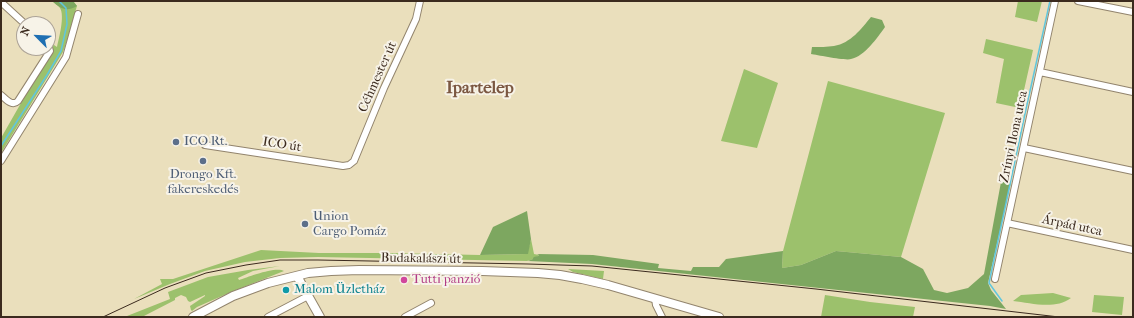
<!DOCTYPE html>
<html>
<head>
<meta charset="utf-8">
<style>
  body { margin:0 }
  #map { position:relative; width:1134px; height:318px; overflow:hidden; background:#eadfbc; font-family:"IM FELL French Canon",serif }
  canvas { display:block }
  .frame { position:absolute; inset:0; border:2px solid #3b2a1e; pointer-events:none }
  .north { position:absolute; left:16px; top:16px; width:40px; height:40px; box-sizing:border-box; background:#f7f3e8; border:1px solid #aca397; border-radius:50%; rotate:294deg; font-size:11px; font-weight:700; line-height:16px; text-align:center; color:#3b2a1e }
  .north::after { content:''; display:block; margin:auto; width:14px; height:18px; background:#1f6fb2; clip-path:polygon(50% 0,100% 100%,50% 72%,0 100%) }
</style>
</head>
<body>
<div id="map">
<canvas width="1134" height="318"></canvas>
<div class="frame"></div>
<div class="north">N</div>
</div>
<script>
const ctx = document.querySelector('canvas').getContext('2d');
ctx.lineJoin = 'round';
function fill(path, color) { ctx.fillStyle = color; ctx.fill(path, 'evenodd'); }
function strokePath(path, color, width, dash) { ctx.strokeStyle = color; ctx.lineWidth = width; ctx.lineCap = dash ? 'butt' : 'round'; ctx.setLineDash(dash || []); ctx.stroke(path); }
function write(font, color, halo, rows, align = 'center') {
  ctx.font = font + ' "IM FELL French Canon",serif'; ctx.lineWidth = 4; ctx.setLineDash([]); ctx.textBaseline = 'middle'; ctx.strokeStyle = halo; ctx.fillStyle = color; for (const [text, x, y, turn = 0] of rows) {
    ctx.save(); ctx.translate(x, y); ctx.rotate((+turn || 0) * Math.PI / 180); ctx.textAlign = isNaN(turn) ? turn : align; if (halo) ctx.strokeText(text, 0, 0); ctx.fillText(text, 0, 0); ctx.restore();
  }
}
fill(new Path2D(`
  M 52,1 L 73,1 L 77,6 C 72,21 69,37 63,52 L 1,153 L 1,138 L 21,103 L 48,58 L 52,46 L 51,43 L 57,47 C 59,38 65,16 60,8 C 58,5 54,3 52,1 Z
  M 1018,1 L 1042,1 L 1037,22 L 1015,17 Z
  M 986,39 L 1033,50 L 1020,108 L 996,103 L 1004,59 L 983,53 Z
  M 744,69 L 778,83 L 757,148 L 721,141 Z
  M 828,81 L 945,113 L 901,257 L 836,251 L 801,265 L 782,268 L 783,251 Z
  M 531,239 L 534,254 L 539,255 L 534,259 L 527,261 L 318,257 L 280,258 L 245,262 L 205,271 L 170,284 L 134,299 L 162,284 L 160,279 L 173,279 L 179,277 L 261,250 L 319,253 L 392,253 L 480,255 L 527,254 Z
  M 280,266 L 253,271 L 238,278 L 239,280 C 248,277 276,266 284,271 L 231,292 L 197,307 L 192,311 L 191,310 L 190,306 L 205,296 L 205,295 L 190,302 L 188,301 L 186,297 L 181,295 L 175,298 L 175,300 L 144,316 L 144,317 L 131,317 L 127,316 L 170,299 L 168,292 L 208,277 L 248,270 Z
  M 568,269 L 604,271 L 603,279 L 573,272 Z
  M 1053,293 L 1071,298 C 1055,310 1031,303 1013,301 L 1021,295 Z
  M 825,295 L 870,302 L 915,307 L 913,317 L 821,317 Z
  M 1094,295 L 1124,297 L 1122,315 L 1092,312 Z`), '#9cc16c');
fill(new Path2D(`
  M 52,1 L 73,1 L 77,6 C 66,12 61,9 52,1 Z
  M 871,17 L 882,20 L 885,27 C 877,38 865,56 851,59 C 846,61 818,55 811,54 L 812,47 C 820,47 827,47 834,46 C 851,43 861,29 871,17 Z
  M 1001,182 L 1011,182 L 988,283 L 991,290 L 1006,309 L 990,306 L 592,264 L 528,261 L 533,259 L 533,258 L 534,257 L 538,256 L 539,255 L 537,254 L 593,255 L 659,264 L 658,268 L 691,271 L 693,267 L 719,267 L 726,259 L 783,251 L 782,268 L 801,265 L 836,251 L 901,257 L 923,269 L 934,290 L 947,293 L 968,288 L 984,274 Z
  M 527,211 L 531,239 L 528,254 L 480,255 L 493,227 Z`), '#7da760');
strokePath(new Path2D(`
  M 1,146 L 47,75 L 61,51 L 67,24 L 66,8 L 59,1
  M 1002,301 L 989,283 L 1026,109 L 1050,1`), '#60c6dd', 1.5);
const street = new Path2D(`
  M 1078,1 L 1133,12
  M 1,2 L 25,24
  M 1040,72 L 1133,92
  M 1,95 C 6,99 12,107 18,101 L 50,51 L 48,44
  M 205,145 L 343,166 L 349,165 L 354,161 L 384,88 L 416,19 L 420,1
  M 1024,148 L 1133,171
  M 1,161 L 66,57 L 78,14
  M 1007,223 L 1133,250
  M 995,279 L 1055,1
  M 655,299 L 656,305 L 662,317
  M 268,317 L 308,296
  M 405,317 L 431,303`);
const secondary = new Path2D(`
  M 297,276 L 320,317
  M 193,317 L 233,296 L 268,283 L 308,273 L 331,271 L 359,270 L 482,271 L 538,273 L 560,275 L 582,279 L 608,285 L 719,317`);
strokePath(street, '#92846d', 8);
strokePath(secondary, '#92846d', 10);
strokePath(street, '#fff', 6);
strokePath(secondary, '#fff', 8);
strokePath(new Path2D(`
  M 103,317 L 165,288 L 206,273 L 246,265 L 280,260 L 318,260 L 528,264 L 592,266 L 816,289 L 1059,317`), '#3b2a1e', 1);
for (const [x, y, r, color] of [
  [176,142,4,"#5c6f8a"],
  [203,161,4,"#5c6f8a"],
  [305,224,4,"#5c6f8a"],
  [404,280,4,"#d1479c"],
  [286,290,4,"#0f9aa8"]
]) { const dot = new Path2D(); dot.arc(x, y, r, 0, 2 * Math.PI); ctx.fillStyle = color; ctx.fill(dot); strokePath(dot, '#f7f3e8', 1.5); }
write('13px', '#3b2a1e', '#f7f3e8', [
  ["Céhmester út",378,77,-66],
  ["Zrínyi Ilona utca",1014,137,-78],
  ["ICO út",282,145,9],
  ["Árpád utca",1072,226,12],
  ["Budakalászi út",421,259,1]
]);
write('13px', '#4e5e75', '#f7f3e8', [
  ["ICO Rt.",184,142],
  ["Drongo Kft.",203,175,"center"],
  ["fakereskedés",203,190,"center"],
  ["Union",313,217],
  ["Cargo Pomáz",313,232]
], 'left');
write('13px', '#b23c85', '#f7f3e8', [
  ["Tutti panzió",412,280]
], 'left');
write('13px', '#0d838f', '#f7f3e8', [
  ["Malom Üzletház",294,290]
], 'left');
write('bold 17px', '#7b5741', '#f7f3e8', [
  ["Ipartelep",480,89]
]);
</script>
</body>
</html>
